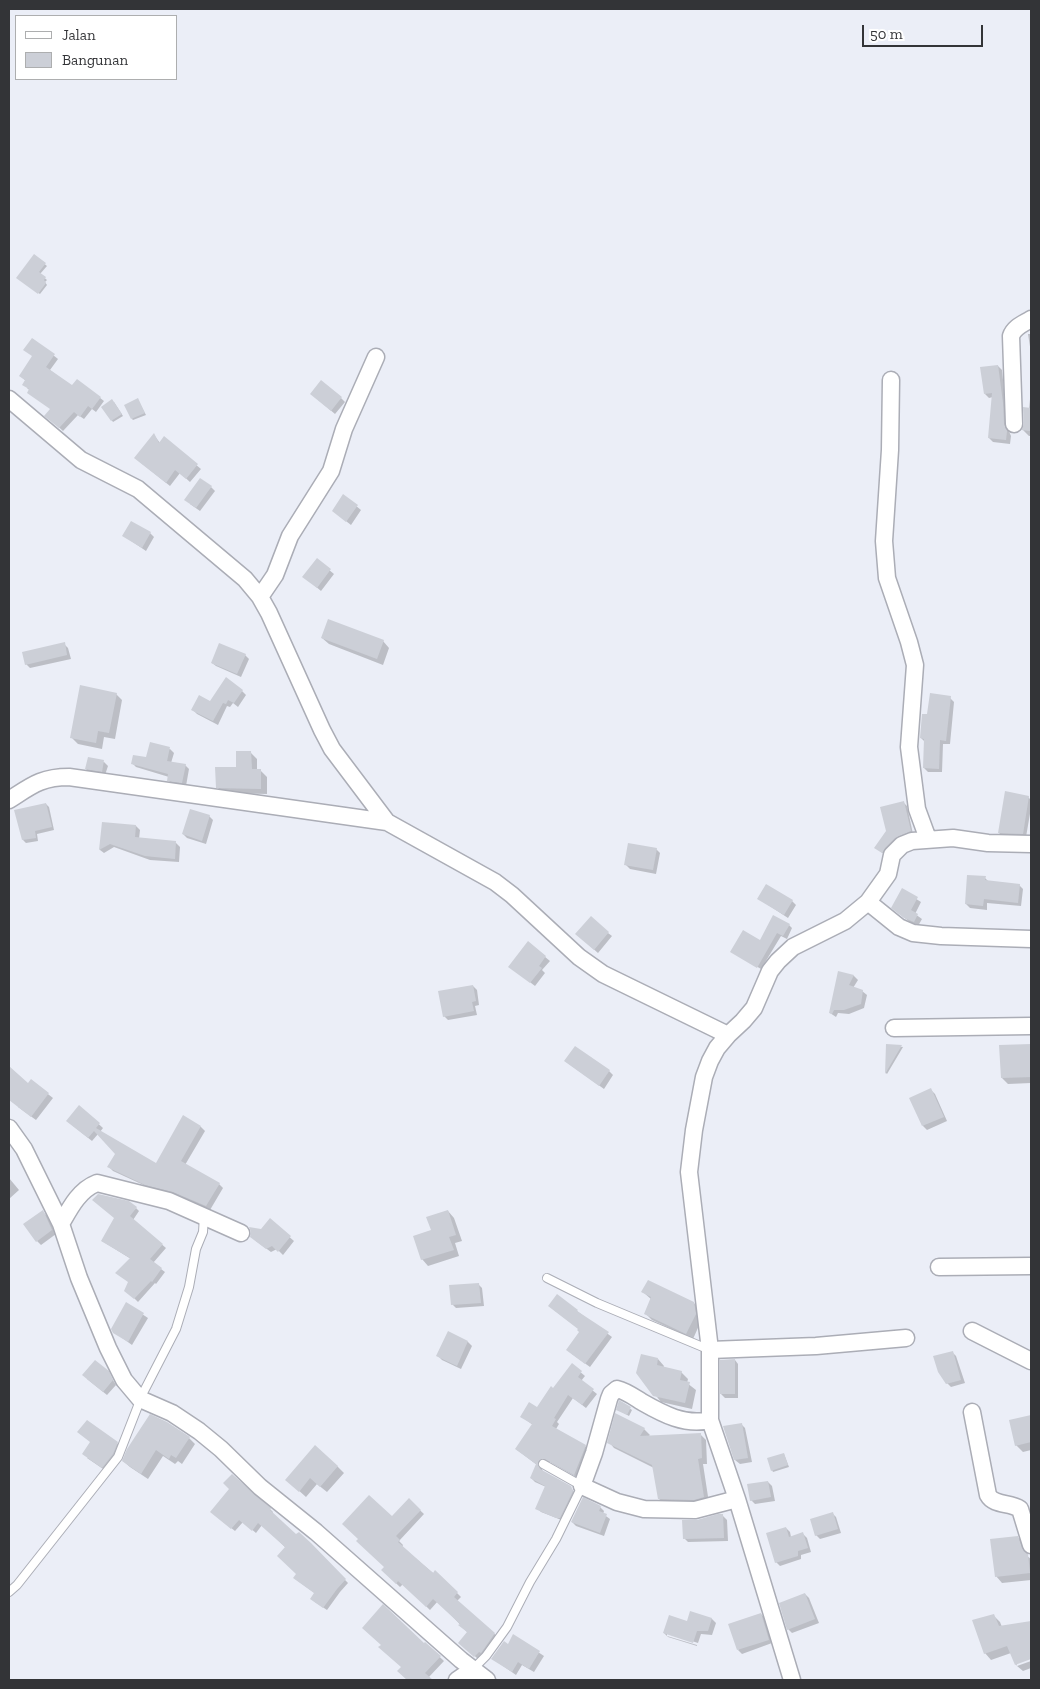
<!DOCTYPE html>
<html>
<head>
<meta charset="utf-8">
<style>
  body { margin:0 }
  #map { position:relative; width:1040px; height:1689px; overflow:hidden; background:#ebeef7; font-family:"Zilla Slab",serif }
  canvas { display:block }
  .frame { position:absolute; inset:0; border:10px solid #333437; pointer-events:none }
  .legend { position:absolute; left:15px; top:15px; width:162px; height:65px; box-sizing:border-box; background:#fff; border:1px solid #adaeaf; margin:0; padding:6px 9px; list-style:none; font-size:15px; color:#333437 }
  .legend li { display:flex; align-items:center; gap:10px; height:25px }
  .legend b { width:25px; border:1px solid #adaeaf }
  .scale { position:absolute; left:862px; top:25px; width:121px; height:22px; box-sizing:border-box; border:2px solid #333437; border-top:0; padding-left:6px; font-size:15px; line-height:18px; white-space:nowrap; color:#333437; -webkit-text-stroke:4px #fff; paint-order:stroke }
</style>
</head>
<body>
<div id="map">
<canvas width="1040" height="1689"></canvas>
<div class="frame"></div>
<ul class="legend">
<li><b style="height:6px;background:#fff"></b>Jalan</li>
<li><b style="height:14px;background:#cccfd7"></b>Bangunan</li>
</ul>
<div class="scale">50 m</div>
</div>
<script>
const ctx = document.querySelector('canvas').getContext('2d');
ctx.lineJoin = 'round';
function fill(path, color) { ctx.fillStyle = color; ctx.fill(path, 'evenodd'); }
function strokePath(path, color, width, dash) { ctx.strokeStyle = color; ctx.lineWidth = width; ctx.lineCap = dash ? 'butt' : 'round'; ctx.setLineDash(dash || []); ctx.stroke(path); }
fill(new Path2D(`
  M 35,256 L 47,266 L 40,274 L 47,280 L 45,282 L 47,285 L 40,294 L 20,279 Z
  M 1028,334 L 1031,334 L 1031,353 Z
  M 33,339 L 58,359 L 50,370 L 72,387 L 77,380 L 104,401 L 96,412 L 92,409 L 84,419 L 78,415 L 63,431 L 50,419 L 51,409 L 27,388 L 26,381 L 20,376 L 33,356 Z
  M 998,366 L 1002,370 L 1008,429 L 1011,436 L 1010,444 L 993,442 L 989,438 L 993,397 L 989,398 L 985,394 Z
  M 316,398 L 341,398 L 345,402 L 335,414 Z
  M 1030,399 L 1031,399 L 1031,436 L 1029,436 L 1023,430 L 1029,409 Z
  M 138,400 L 146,415 L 133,420 L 132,419 Z
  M 114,402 L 123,416 L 113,422 L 103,407 Z
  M 154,435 L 160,443 L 164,438 L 201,469 L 190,482 L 180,473 L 170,486 L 140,462 Z
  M 211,487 L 215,491 L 200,511 L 190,504 Z
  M 344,496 L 361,510 L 351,525 L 337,514 Z
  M 150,533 L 154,537 L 146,551 L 124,536 Z
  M 317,560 L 334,574 L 321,591 L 308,580 Z
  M 322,638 L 383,641 L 389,648 L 383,665 L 329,644 Z
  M 64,644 L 68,648 L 71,659 L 30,668 L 26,664 Z
  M 245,655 L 249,659 L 241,677 L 216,666 L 212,663 Z
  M 242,691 L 246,695 L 238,707 L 233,703 L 230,707 L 227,706 L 218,725 L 197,714 L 193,710 Z
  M 116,694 L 122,700 L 115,739 L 104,737 L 102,749 L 78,744 L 72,738 Z
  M 950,698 L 954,702 L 950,744 L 943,744 L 942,772 L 928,772 L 924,768 L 925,742 L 921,738 L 928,715 Z
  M 170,749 L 174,753 L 171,763 L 185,765 L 189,769 L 186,786 L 172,784 L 168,780 L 169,777 L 136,767 L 132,763 Z
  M 251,753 L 257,759 L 257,770 L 260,770 L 267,777 L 267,794 L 223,793 L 217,787 L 238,768 Z
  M 104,762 L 108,766 L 105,775 L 90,773 L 86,769 Z
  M 1028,797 L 1031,800 L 1031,808 L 1026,837 L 1003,837 L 999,833 Z
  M 904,803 L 907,806 L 913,834 L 885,855 L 879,850 Z
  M 46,804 L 49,807 L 54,830 L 37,834 L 38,841 L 26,843 L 23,840 L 16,811 Z
  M 209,816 L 213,820 L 206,844 L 187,838 L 183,834 Z
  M 103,823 L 136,826 L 140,830 L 139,839 L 176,843 L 180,847 L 179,862 L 150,860 L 114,847 L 104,853 L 100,850 Z
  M 656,849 L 660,853 L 656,874 L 630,869 L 626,865 Z
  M 985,878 L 989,882 L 1019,885 L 1023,889 L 1021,906 L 987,903 L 987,910 L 970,908 L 966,904 Z
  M 902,890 L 921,902 L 915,914 L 922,919 L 918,926 L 910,922 L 897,912 Z
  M 759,899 L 792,901 L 796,905 L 788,918 Z
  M 789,925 L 792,928 L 787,939 L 781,936 L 761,969 L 733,952 L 761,942 Z
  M 608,933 L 612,936 L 598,953 L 581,938 Z
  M 528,943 L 550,961 L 542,970 L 545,973 L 535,986 L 514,970 Z
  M 839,973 L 854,976 L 858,980 L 853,988 L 862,991 L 867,995 L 864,1008 L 849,1014 L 838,1013 L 836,1017 L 830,1013 Z
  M 473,986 L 477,990 L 479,1005 L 475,1006 L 477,1015 L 448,1020 L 444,1016 Z
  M 887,1045 L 903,1047 L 887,1074 L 886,1073 Z
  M 1031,1045 L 1031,1083 L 1008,1084 L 1002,1078 L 1001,1046 Z
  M 565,1061 L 609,1071 L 613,1075 L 604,1089 Z
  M 9,1068 L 28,1084 L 31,1081 L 53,1098 L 36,1120 L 18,1107 L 17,1100 L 9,1093 Z
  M 931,1090 L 935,1094 L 947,1121 L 927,1130 L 923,1126 Z
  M 80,1107 L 103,1128 L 100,1132 L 156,1165 L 184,1117 L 201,1127 L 205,1131 L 185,1165 L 219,1184 L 223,1188 L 210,1210 L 178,1195 L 150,1188 L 113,1171 L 109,1167 L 116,1154 L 98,1134 L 92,1141 L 72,1125 Z
  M 9,1178 L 19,1190 L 9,1199 Z
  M 136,1208 L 139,1211 L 133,1220 L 166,1248 L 153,1263 L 165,1272 L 156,1284 L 155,1283 L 138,1302 L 130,1294 L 131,1259 L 102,1241 Z
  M 448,1211 L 454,1218 L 462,1241 L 455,1243 L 459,1256 L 428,1266 L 422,1259 L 433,1231 Z
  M 43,1212 L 47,1216 L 56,1234 L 41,1245 L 37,1241 Z
  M 270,1220 L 294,1241 L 283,1255 L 277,1249 L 271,1252 L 256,1241 Z
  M 478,1284 L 482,1288 L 484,1306 L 456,1308 L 452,1304 Z
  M 643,1292 L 694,1303 L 700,1310 L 701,1321 L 693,1339 L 652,1320 L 645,1313 L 652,1300 Z
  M 127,1304 L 148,1318 L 132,1345 L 114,1332 Z
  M 554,1310 L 577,1311 L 612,1337 L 590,1367 L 572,1354 L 581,1333 L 579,1329 Z
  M 448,1333 L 468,1342 L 472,1346 L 461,1369 L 442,1360 L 438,1356 Z
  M 952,1352 L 956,1356 L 965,1383 L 951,1387 L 947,1383 Z
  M 658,1359 L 664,1366 L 663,1368 L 681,1372 L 688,1379 L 687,1383 L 696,1390 L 692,1409 L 661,1402 L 638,1373 Z
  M 735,1360 L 738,1364 L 738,1398 L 725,1398 L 721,1394 Z
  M 572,1365 L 585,1376 L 581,1381 L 597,1394 L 586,1408 L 573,1398 L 557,1422 L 559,1424 L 556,1429 L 585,1446 L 589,1449 L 578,1478 L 550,1462 L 545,1462 L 541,1466 L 543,1472 L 570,1487 L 577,1495 L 564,1521 L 541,1512 L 537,1508 L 546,1487 L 535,1482 L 531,1478 L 537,1465 L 516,1449 L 533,1425 L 522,1417 L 538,1409 Z
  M 108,1372 L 116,1385 L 107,1395 L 87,1379 Z
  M 620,1402 L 632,1410 L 629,1416 L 620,1411 Z
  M 1031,1416 L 1031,1450 L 1023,1452 L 1016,1445 L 1010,1421 Z
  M 741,1424 L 745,1428 L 752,1462 L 740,1464 L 735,1460 L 724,1427 Z
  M 644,1429 L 650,1435 L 648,1437 L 700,1434 L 706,1440 L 707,1464 L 703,1464 L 709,1503 L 665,1504 L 659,1499 L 654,1468 L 614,1448 L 609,1442 Z
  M 189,1438 L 195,1444 L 182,1464 L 178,1461 L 175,1464 L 163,1456 L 148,1479 L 130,1467 L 123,1461 Z
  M 117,1443 L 121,1447 L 106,1471 L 87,1458 Z
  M 784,1454 L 789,1467 L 773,1472 L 772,1470 Z
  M 337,1466 L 344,1473 L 327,1492 L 317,1484 L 306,1497 L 287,1480 Z
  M 768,1482 L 772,1486 L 775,1501 L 755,1504 L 751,1500 Z
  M 409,1500 L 424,1514 L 399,1541 L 403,1545 L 402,1547 L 457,1593 L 461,1597 L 457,1601 L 499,1638 L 479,1660 L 464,1646 L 468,1633 L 438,1601 L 430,1610 L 403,1584 L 400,1587 L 382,1570 L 385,1567 L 392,1518 Z
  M 600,1507 L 604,1511 L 603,1514 L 610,1519 L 604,1536 L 576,1526 L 572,1522 Z
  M 270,1509 L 273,1512 L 272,1514 L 296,1536 L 310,1544 L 348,1583 L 340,1592 L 327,1610 L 315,1602 L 316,1594 L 294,1578 L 298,1574 L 286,1548 L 262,1525 L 256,1533 L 243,1522 L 235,1531 L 215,1515 Z
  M 832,1513 L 836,1517 L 841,1533 L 820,1539 L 816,1535 Z
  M 723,1516 L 727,1520 L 728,1541 L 688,1542 L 684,1538 Z
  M 786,1528 L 790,1532 L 791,1537 L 803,1534 L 807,1538 L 811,1552 L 801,1555 L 801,1559 L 780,1566 L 776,1562 Z
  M 1017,1537 L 1024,1543 L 1027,1556 L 1031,1559 L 1031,1580 L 1002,1583 L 996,1576 Z
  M 805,1594 L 809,1598 L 819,1623 L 792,1633 L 788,1629 Z
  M 691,1612 L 712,1619 L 716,1623 L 712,1635 L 701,1634 L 698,1643 L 667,1633 L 667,1636 L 664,1633 L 687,1623 Z
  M 761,1614 L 765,1618 L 772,1643 L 742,1654 L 738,1650 Z
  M 993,1615 L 1000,1622 L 1002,1627 L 1031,1622 L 1031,1658 L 1017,1663 L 1017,1666 L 1011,1653 L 991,1660 L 985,1653 Z
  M 514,1636 L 544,1656 L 534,1672 L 522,1665 L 516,1675 L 493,1659 L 508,1646 Z
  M 667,1636 L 697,1645 L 697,1646 L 668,1637 Z
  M 425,1643 L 444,1661 L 428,1678 L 431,1680 L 408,1680 L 399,1671 L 403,1667 L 382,1645 L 424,1645 Z
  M 1031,1661 L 1031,1668 L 1023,1671 L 1017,1666 Z`), '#0003');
fill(new Path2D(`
  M 34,254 L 46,263 L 39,272 L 46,277 L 44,280 L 46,283 L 38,294 L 16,278 Z
  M 32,338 L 55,354 L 46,367 L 72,385 L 77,379 L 101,397 L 92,409 L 88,406 L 80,417 L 74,412 L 59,428 L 44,416 L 50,409 L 27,393 L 29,389 L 22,385 L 25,380 L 19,376 L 32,356 L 23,350 Z
  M 998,365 L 1003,403 L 1004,424 L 1007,431 L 1006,440 L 988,438 L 992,393 L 984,394 L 980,367 Z
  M 321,380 L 342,397 L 331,411 L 310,394 Z
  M 138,398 L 145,413 L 131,419 L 124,405 Z
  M 112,399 L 122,414 L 111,421 L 101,407 Z
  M 1023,407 L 1031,408 L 1031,431 L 1021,430 L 1024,424 Z
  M 154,433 L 159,443 L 164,436 L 198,464 L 186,479 L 175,470 L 166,483 L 134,458 Z
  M 200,478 L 212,486 L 196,508 L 184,500 Z
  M 343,494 L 358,505 L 346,522 L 332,511 Z
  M 131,521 L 151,532 L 142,548 L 122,536 Z
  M 317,558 L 331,569 L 317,588 L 302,577 Z
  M 328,619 L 384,640 L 377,659 L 321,638 Z
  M 65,642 L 67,655 L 25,665 L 22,652 Z
  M 219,643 L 246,654 L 237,674 L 211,663 Z
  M 226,677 L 243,690 L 234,703 L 228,700 L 226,704 L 223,703 L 213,721 L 191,710 L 199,695 L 210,701 Z
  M 80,685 L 117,693 L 109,733 L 98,731 L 96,743 L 70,738 Z
  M 930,693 L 951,696 L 946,741 L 940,740 L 939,769 L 923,768 L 924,739 L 920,738 L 922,714 L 927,714 Z
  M 150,742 L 170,747 L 167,761 L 186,764 L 182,783 L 167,781 L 168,774 L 131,764 L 133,755 L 146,757 Z
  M 236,751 L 251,751 L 252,769 L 261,769 L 261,789 L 216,788 L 215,767 L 236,767 Z
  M 88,757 L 104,760 L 102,772 L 85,769 Z
  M 1005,791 L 1029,796 L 1023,834 L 998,833 Z
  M 904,801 L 911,831 L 895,838 L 885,848 L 882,853 L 874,848 L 886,831 L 880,807 Z
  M 46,803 L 52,827 L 35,831 L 36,838 L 22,840 L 14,810 Z
  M 190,809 L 210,815 L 202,841 L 182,834 Z
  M 102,822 L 136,825 L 135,837 L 176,841 L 175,859 L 145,856 L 110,844 L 99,850 Z
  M 628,843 L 657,848 L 653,870 L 624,865 Z
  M 967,875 L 986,876 L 985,880 L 1020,884 L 1018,903 L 984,899 L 983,906 L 965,904 Z
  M 766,884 L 793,900 L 784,915 L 757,899 Z
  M 902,888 L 918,897 L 911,910 L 918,914 L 914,922 L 904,918 L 891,908 Z
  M 773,915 L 790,924 L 783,936 L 777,933 L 757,968 L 730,952 L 743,930 L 760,940 Z
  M 591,916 L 609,932 L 594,950 L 575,934 Z
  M 528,941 L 546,956 L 539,966 L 542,968 L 530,983 L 508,967 Z
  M 838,971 L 854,975 L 849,985 L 863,990 L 861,1004 L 844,1010 L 834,1010 L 832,1014 L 829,1013 Z
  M 473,985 L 476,1001 L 472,1002 L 474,1011 L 443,1017 L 438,991 Z
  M 886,1044 L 902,1045 L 885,1074 Z
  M 1031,1044 L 1031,1077 L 1001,1078 L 999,1045 Z
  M 575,1046 L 610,1070 L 599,1086 L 564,1061 Z
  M 9,1066 L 28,1083 L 31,1079 L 49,1093 L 31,1117 L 9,1100 Z
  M 931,1088 L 944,1117 L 922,1126 L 909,1098 Z
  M 79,1105 L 100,1123 L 96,1128 L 156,1163 L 183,1115 L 201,1126 L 181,1161 L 220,1183 L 206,1206 L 173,1192 L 145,1185 L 107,1167 L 115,1154 L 94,1131 L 88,1138 L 66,1121 Z
  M 98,1194 L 129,1201 L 137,1207 L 130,1216 L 163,1244 L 150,1259 L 162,1268 L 152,1282 L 151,1281 L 134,1299 L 124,1291 L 128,1282 L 115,1273 L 130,1258 L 101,1241 L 114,1218 L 92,1200 Z
  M 43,1210 L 52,1230 L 36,1242 L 23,1224 Z
  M 448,1210 L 456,1235 L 449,1237 L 454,1250 L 421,1260 L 413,1236 L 431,1230 L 426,1217 Z
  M 270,1218 L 291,1236 L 278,1252 L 272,1246 L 266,1249 L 250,1237 L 251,1232 L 249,1227 L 261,1229 Z
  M 648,1280 L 694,1302 L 696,1314 L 686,1334 L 644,1314 L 651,1297 L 641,1292 Z
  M 479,1283 L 481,1303 L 451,1305 L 449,1285 Z
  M 557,1294 L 578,1310 L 577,1311 L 609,1332 L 585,1364 L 566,1350 L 579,1332 L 577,1330 L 578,1329 L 548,1306 Z
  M 126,1302 L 144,1313 L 128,1342 L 113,1333 L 111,1329 Z
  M 448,1331 L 468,1341 L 457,1366 L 436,1356 Z
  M 953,1351 L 961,1380 L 946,1384 L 938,1372 L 933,1356 Z
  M 641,1354 L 658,1358 L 657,1365 L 682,1371 L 680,1380 L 690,1382 L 685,1403 L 653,1396 L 636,1373 Z
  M 735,1359 L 735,1394 L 720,1394 L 720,1360 Z
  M 95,1360 L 109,1371 L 113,1380 L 103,1392 L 82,1375 Z
  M 572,1363 L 582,1371 L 578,1377 L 594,1389 L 582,1405 L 568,1395 L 554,1418 L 556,1419 L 552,1426 L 586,1445 L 574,1475 L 545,1459 L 541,1459 L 538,1462 L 540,1469 L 571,1486 L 573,1491 L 560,1518 L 556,1518 L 535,1509 L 545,1486 L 530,1478 L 536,1464 L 515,1449 L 532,1424 L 520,1417 L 529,1402 L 537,1407 L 551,1386 L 553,1388 Z
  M 619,1400 L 631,1407 L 627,1415 L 616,1410 Z
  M 615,1413 L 645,1428 L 640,1436 L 701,1433 L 702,1458 L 698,1459 L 704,1497 L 694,1500 L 658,1499 L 652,1465 L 607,1443 Z
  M 150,1414 L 167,1422 L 190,1437 L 176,1458 L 171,1455 L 169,1459 L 156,1450 L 141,1474 L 122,1461 L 127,1449 Z
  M 1031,1415 L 1031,1442 L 1015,1446 L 1009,1420 Z
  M 87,1420 L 118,1442 L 113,1454 L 102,1468 L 82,1454 L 90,1442 L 77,1432 Z
  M 742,1423 L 748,1458 L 734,1460 L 723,1426 Z
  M 315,1445 L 338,1466 L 320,1487 L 310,1478 L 299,1492 L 285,1480 Z
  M 784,1453 L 788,1465 L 771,1471 L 767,1458 Z
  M 232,1474 L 271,1508 L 270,1510 L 296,1534 L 299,1532 L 311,1543 L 346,1579 L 337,1589 L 323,1608 L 310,1599 L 314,1593 L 293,1578 L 296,1574 L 277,1556 L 285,1547 L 258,1523 L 252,1531 L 239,1520 L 231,1529 L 210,1512 L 229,1489 L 223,1483 Z
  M 768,1481 L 771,1497 L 750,1501 L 747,1484 Z
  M 369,1495 L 392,1516 L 409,1498 L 421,1510 L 396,1536 L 400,1540 L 398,1542 L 433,1573 L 435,1570 L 458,1592 L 454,1597 L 495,1633 L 481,1653 L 479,1652 L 474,1657 L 458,1643 L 467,1632 L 458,1625 L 460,1624 L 433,1599 L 426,1607 L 398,1581 L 396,1584 L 381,1570 L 384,1567 L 356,1541 L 358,1539 L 342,1524 Z
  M 583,1497 L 601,1506 L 599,1511 L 607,1514 L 600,1533 L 571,1522 Z
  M 833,1512 L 838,1529 L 815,1536 L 810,1519 Z
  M 718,1514 L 723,1514 L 724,1538 L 683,1539 L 682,1520 L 697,1520 Z
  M 786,1527 L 789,1537 L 803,1532 L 808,1548 L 798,1551 L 798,1556 L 775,1563 L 766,1533 Z
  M 1018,1536 L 1022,1548 L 1028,1554 L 1030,1573 L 995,1577 L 990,1539 Z
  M 805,1593 L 815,1619 L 787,1630 L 779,1603 Z
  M 383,1604 L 424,1643 L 425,1642 L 441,1656 L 425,1673 L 433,1680 L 407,1680 L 397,1671 L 401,1667 L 378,1647 L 381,1645 L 362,1628 Z
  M 690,1611 L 712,1618 L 708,1631 L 697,1631 L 693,1643 L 663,1633 L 669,1615 L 687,1621 Z
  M 761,1613 L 769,1640 L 737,1650 L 728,1624 Z
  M 994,1614 L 999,1626 L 1031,1621 L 1031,1659 L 1015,1665 L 1007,1646 L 984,1654 L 972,1620 Z
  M 513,1634 L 540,1651 L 529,1669 L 518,1662 L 512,1672 L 491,1659 L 504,1641 L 508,1644 Z`), '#cccfd7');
const service = new Path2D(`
  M 547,1278 L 597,1303 L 710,1350
  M 9,1592 L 17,1585 L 118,1457 L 143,1393 L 176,1329 L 189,1287 L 196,1249 L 203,1232 L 204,1216
  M 473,1669 L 486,1656 L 507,1627 L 530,1582 L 556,1539 L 582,1486 L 543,1464`);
const minor = new Path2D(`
  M 891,380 L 890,450 L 884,541 L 887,578 L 909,642 L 915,665 L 909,747 L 917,809 L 928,839
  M 9,399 L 81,460 L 138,489 L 245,579 L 260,597 L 269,613 L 322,730 L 332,749 L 387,822 L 495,882 L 512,895 L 579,957 L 603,974 L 728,1035
  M 1014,424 L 1011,336 C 1014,327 1023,324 1031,319
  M 260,597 L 275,575 L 290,536 L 331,471 L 344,429 L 376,357
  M 9,800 C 31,786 41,777 69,777 L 387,822
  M 868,902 L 899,927 L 913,933 L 941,936 L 1031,939
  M 894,1028 L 1031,1026
  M 9,1128 L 24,1149 L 61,1224 L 79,1278 L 108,1348 L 124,1380 L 140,1399 L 172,1413 L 199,1431 L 221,1449 L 260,1487 L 316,1532 L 461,1660 L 487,1680
  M 61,1224 C 70,1208 79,1190 97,1183 L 169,1201 L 241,1233
  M 939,1267 L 1031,1266
  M 972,1331 L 1031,1361
  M 710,1350 L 816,1346 L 906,1338
  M 972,1412 L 988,1495 C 994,1506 1010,1502 1020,1509 L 1031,1545
  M 710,1420 C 685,1426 663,1414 642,1402 C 634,1397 626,1391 617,1389 L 611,1394 L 609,1399 L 594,1453 L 582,1486 L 617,1502 L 644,1509 L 695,1510 L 737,1499
  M 457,1680 L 473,1669
  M 792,1680 L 737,1499 L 710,1420 L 710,1350 L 689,1172 L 694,1130 L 704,1077 L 710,1061 L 717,1048 L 728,1035 L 743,1021 L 754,1008 L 770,971 L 778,961 L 793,947 L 845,921 L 868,902 L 888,874 L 892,855 L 902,845 L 912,841 L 953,838 L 988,843 L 1031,844`);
strokePath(service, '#abadb6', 10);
strokePath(minor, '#abadb6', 19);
strokePath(service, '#fff', 8);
strokePath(minor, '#fff', 16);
</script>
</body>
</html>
